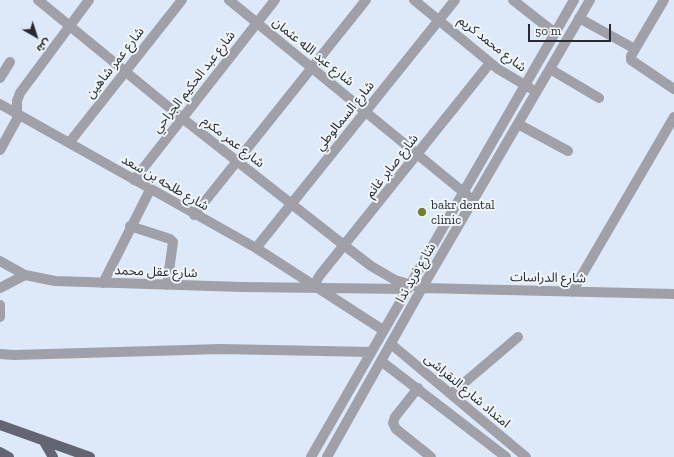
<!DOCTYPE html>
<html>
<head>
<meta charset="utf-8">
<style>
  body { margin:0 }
  #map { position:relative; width:674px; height:457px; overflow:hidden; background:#dde9f9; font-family:"Zilla Slab","Noto Sans Arabic",serif }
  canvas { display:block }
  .north { position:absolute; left:16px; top:16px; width:40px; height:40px; -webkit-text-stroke:3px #f1f6fc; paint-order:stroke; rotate:141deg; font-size:11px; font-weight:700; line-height:16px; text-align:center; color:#272b31 }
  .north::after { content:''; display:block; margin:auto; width:14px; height:18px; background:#272b31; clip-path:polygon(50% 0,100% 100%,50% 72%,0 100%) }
  .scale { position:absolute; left:528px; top:24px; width:83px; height:18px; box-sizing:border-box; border:2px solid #272b31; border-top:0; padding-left:5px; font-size:12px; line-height:14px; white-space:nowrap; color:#272b31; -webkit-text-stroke:3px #f1f6fc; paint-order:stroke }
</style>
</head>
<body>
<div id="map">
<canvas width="674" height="457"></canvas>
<div class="north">ش</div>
<div class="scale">50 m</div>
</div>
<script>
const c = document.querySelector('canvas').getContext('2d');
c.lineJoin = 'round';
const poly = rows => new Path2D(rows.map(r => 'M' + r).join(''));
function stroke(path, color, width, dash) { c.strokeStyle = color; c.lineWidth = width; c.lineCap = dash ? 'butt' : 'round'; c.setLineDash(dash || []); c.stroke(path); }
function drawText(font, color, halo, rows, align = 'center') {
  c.font = font + ' "Zilla Slab","Noto Sans Arabic",serif'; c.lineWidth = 4; c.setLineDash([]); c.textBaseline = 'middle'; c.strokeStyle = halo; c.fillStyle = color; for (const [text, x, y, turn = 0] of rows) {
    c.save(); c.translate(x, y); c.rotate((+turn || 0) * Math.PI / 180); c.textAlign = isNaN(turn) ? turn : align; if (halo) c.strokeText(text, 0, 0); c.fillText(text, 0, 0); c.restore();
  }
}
const minor = poly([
  [38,0,182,118,345,246,371,266,395,280,422,288,674,294],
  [229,0,467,195],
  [414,0,498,69,530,88],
  [513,0,555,33],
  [664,0,631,56,631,60,674,89],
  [579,18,635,49],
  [550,69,599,98],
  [0,78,10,62],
  [0,104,256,248,383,330],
  [518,124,568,151],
  [69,143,182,0],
  [0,150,17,119,17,101,20,93,89,0],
  [134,180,275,0],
  [194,215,366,0],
  [130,226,170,239,173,242,167,285],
  [256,248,455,0],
  [0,261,25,275,55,281,242,287,407,289],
  [103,283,150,190],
  [316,287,317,280,320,275,490,63],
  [0,288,25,275],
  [572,292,674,117],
  [0,305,0,317],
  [391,344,526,457],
  [0,354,14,355,221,349,371,352],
  [381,361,506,457],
  [418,388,395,417,393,423,396,429,431,457],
  [451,394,518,337],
  [311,457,574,0],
  [327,457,422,288,590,0]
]);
const major = poly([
  [0,425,90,457],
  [43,440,53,457],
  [0,452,9,457]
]);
const markers = [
  [422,212,5,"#747f2c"]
];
const streetNames = [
  ["شارع محمد كريم",492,44,38],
  ["شارع عبد الله عثمان",313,52,39],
  ["شارع عمر شاهين",115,63,-52],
  ["شارع عبد الحكيم الجراحي",194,82,-52],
  ["شارع السمالوطي",345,116,-51],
  ["شارع عمر مكرم",233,142,38],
  ["شارع صابر غانم",392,166,-52],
  ["شارع طلحه بن سعد",165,183,30],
  ["شارع عقل محمد",156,272,2],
  ["شارع فريد ندا",416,273,-60],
  ["شارع الدراسات",548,278,1],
  ["امتداد شارع النقراشى",467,391,40]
];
const poiNames = [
  ["bakr dental",431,205],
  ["clinic",431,220]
];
stroke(minor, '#9fa0a8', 10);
stroke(major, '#646572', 10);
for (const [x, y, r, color] of markers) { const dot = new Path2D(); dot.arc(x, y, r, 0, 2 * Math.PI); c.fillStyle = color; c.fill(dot); stroke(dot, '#f1f6fc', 1.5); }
drawText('13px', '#272b31', '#f1f6fc', streetNames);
drawText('13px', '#272b31', '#f1f6fc', poiNames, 'left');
</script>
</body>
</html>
